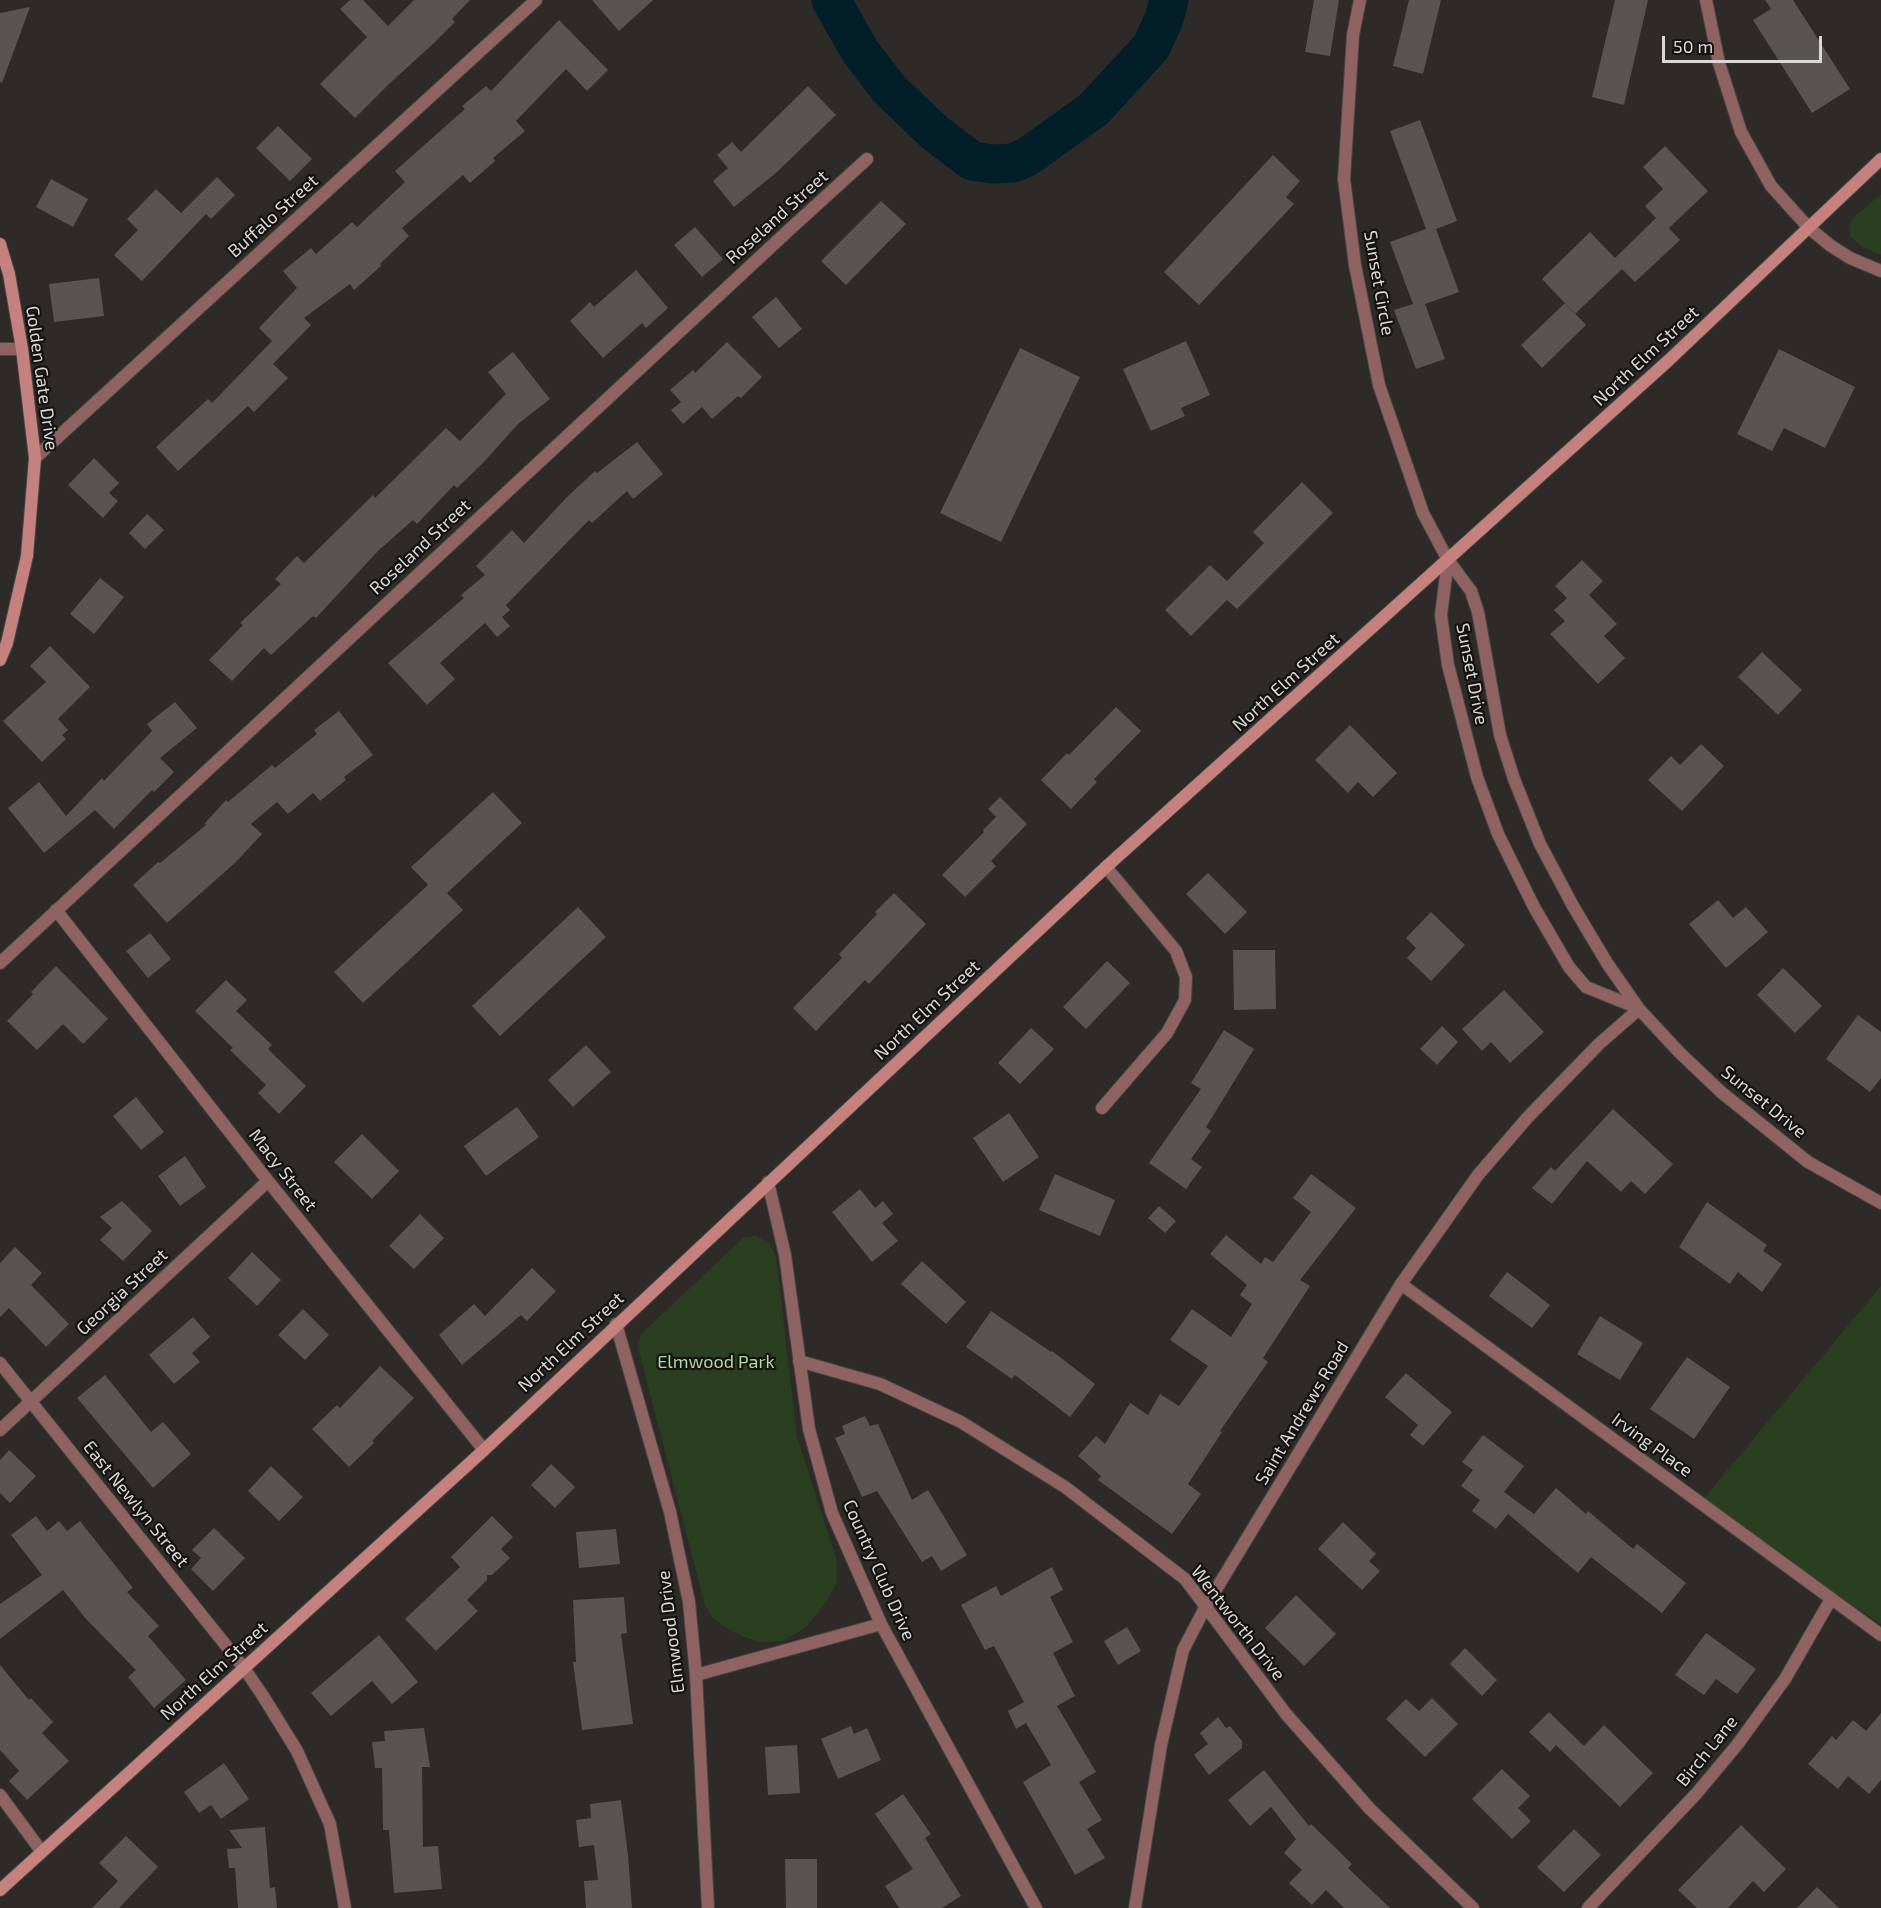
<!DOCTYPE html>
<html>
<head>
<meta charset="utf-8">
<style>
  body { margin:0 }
  #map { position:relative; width:1881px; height:1908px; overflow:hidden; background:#2d2a27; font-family:"Exo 2",sans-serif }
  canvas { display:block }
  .scale { position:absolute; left:1662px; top:36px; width:160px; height:27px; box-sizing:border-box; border:3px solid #dad9d6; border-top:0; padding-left:8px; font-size:18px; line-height:21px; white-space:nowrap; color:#dad9d6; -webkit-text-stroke:4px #141311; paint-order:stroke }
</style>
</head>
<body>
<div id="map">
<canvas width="1881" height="1908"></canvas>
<div class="scale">50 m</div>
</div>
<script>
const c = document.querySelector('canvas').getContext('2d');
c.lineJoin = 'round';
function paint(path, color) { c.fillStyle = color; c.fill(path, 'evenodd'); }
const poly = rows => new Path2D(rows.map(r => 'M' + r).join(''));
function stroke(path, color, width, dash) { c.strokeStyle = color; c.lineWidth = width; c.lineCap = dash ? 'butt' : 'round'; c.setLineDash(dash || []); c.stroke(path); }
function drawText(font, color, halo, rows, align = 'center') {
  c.font = font + ' "Exo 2",sans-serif'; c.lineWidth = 4.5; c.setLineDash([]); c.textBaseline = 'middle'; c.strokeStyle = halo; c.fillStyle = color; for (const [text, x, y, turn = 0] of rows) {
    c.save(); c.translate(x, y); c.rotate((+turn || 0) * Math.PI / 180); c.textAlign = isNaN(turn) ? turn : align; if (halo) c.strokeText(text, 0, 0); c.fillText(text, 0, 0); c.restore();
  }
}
const green = poly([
  [1881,194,1881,255,1861,246,1850,236,1849,226,1853,218],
  [756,1236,769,1243,776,1256,797,1437,837,1561,837,1583,821,1609,805,1628,783,1641,760,1642,744,1637,723,1626,713,1618,705,1606,638,1347,641,1334,743,1238],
  [1881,1286,1881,1624,1700,1503]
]);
const river = poly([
  [831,0,860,51,889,89,934,132,972,161,993,164,1013,163,1027,157,1094,109,1151,47,1164,19,1169,0]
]);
const building = poly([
  [350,0,363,0,388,26,414,0,470,0,452,19,455,22,433,44,390,83,355,118,320,84,367,37,340,9],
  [592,0,653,0,619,31],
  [1314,0,1339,0,1330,56,1305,52],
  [1409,0,1441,0,1423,74,1393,66],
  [1615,0,1648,0,1624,105,1592,97],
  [1765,0,1793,0,1850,89,1812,113,1753,20,1771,9],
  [30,7,2,83,0,82,0,13],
  [559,20,608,70,587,91,566,69,516,121,525,131,493,158,495,161,470,183,463,175,402,228,409,236,380,264,381,266,354,290,350,284,304,318,311,325,273,364,288,378,254,412,248,406,178,471,156,447,208,399,212,403,272,341,259,328,297,288,283,271,311,248,316,254,352,222,357,227,405,182,395,171,465,109,462,106,486,86,491,91],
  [808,86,836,115,777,172,734,207,713,181,728,168,717,155,732,142,741,152],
  [1420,120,1457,221,1436,229,1459,292,1425,304,1445,359,1416,369,1394,310,1413,304,1390,242,1426,229,1390,131],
  [278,126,312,159,290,181,256,148],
  [1665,146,1708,191,1669,228,1680,240,1635,282,1622,269,1575,314,1542,279,1590,232,1615,258,1656,218,1645,206,1663,189,1643,167],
  [1273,155,1300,181,1286,197,1294,204,1199,305,1164,272],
  [217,177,235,195,211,219,206,214,142,281,114,255,138,230,127,219,156,189,181,213],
  [51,179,88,199,73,227,36,207],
  [881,201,906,224,846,285,821,261],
  [695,227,723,259,702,277,674,245],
  [636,270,668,308,646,328,642,323,603,358,570,321,590,302,594,307],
  [99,278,104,316,54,322,49,284],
  [776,297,802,329,779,348,752,317],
  [1565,303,1586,325,1542,368,1521,345],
  [1186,341,1210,395,1181,408,1185,416,1151,431,1123,369],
  [727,342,762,377,741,398,738,396,712,419,702,407,683,424,671,410,681,402,670,390,693,370,695,373],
  [1020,348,1080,377,1001,542,940,513],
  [1779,349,1855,387,1825,448,1784,428,1772,451,1737,434],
  [513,352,550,399,518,424,482,464,457,488,454,485,417,524,413,520,378,551,316,618,313,616,271,655,264,648,232,681,209,660,243,625,240,623,281,584,275,579,297,556,304,563,373,495,375,498,446,428,460,441,506,394,488,372],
  [637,442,663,474,633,499,627,491,592,523,589,520,506,605,510,610,502,617,510,626,497,637,485,623,440,663,455,679,427,705,388,663,464,598,461,595,485,575,476,566,512,530,524,543,567,497,595,471,597,473],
  [94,458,119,483,109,493,118,501,103,518,68,485],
  [1302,482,1333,513,1237,609,1227,600,1191,636,1165,610,1210,565,1227,581,1264,543,1253,532],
  [147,514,164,530,145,549,129,533],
  [1582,560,1603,581,1589,595,1617,624,1604,636,1625,658,1598,684,1550,634,1565,621,1554,610,1567,598,1555,586],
  [100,578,124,597,94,634,70,614],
  [50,646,90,687,58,719,68,730,62,735,66,739,42,762,3,721,46,682,30,666],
  [1762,652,1802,690,1778,715,1738,677],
  [175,702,197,728,160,758,174,772,154,792,152,790,114,829,95,810,44,853,8,808,39,782,66,816,102,778,104,781,152,731,147,724],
  [1116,707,1141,731,1094,779,1097,782,1071,809,1041,780,1067,753,1069,755],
  [339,711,373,755,344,777,346,780,320,801,313,793,288,814,277,802,251,824,262,834,236,862,167,923,133,885,158,862,160,863,206,825,205,823,226,800,228,802,272,765,275,768,317,734,314,730],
  [1350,725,1397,773,1373,797,1358,782,1348,793,1315,760],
  [1701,744,1724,766,1682,811,1648,780,1671,756,1680,765],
  [493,792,522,823,447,893,463,910,363,1003,334,972,428,885,411,867],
  [1000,797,1027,824,991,861,996,866,965,897,942,875,984,832,983,830,996,817,988,809],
  [1208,873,1247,912,1225,934,1186,894],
  [894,893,926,924,869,984,865,980,816,1031,793,1008,842,958,839,954,877,914,875,912],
  [1718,900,1733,918,1746,907,1768,932,1726,968,1689,924],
  [578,907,606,937,500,1036,472,1006],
  [1431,912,1465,945,1431,981,1407,958,1416,948,1406,938],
  [150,933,171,959,148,978,126,951],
  [1233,950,1275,950,1276,1009,1234,1010],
  [1107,961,1130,983,1086,1029,1063,1007],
  [56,966,108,1019,83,1044,63,1024,37,1050,7,1021,33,994,31,992],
  [1783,968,1822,1006,1795,1033,1757,995],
  [226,980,247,1000,236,1011,272,1045,268,1049,306,1086,279,1114,258,1093,266,1085,230,1050,233,1048,195,1011],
  [1504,990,1544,1032,1510,1063,1491,1042,1482,1051,1462,1029],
  [1858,1015,1881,1032,1881,1078,1870,1092,1826,1059],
  [1442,1026,1458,1042,1437,1065,1420,1049],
  [1031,1028,1054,1049,1020,1084,998,1063],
  [1224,1030,1254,1049,1206,1127,1211,1131,1191,1159,1202,1167,1186,1189,1149,1163,1201,1089,1191,1083],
  [586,1045,611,1072,573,1107,548,1080],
  [136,1097,164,1132,141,1150,113,1116],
  [517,1107,539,1137,486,1176,464,1146],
  [1613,1109,1673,1164,1645,1194,1631,1181,1621,1192,1587,1161,1552,1204,1532,1188,1551,1167,1555,1171],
  [1009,1113,1039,1157,1003,1182,973,1138],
  [362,1134,399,1171,372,1199,334,1162],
  [185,1156,206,1187,180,1206,158,1176],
  [1055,1174,1115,1200,1100,1236,1039,1210],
  [1311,1174,1356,1208,1300,1280,1310,1286,1263,1358,1268,1362,1220,1431,1222,1432,1188,1484,1201,1494,1172,1534,1098,1480,1101,1476,1078,1456,1096,1436,1105,1444,1130,1403,1148,1415,1160,1394,1179,1406,1208,1366,1170,1340,1192,1309,1231,1337,1252,1304,1240,1295,1247,1285,1210,1254,1226,1235,1261,1264,1265,1257,1273,1262,1311,1212,1293,1198],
  [860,1189,875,1208,883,1201,893,1214,882,1223,898,1241,872,1262,832,1212],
  [122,1201,152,1231,123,1261,100,1240,112,1228,100,1217],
  [1707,1202,1767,1245,1763,1251,1782,1264,1762,1292,1738,1272,1730,1284,1679,1247],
  [1159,1206,1176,1221,1165,1233,1148,1218],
  [420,1214,444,1238,414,1269,389,1246],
  [15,1247,42,1273,31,1285,69,1324,46,1347,9,1308,0,1317,0,1263],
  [252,1252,281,1280,257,1306,228,1278],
  [922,1261,966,1302,946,1324,901,1284],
  [532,1268,556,1291,527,1321,521,1315,462,1365,439,1335,474,1304,485,1316],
  [1507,1272,1550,1305,1532,1328,1489,1296],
  [303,1309,329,1335,305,1360,278,1335],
  [991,1311,1051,1352,1052,1351,1095,1384,1070,1417,1015,1375,1012,1379,966,1347],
  [1600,1316,1643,1343,1620,1380,1577,1354],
  [193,1317,210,1337,192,1353,200,1362,174,1384,149,1355],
  [1687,1357,1730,1387,1694,1439,1650,1409],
  [380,1366,414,1398,372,1441,374,1443,349,1467,312,1429,337,1405,340,1408],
  [1406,1373,1452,1412,1423,1446,1410,1435,1418,1425,1385,1397],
  [105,1375,151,1432,163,1422,191,1454,153,1488,77,1398],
  [865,1416,870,1426,878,1424,912,1500,928,1490,967,1555,941,1571,932,1556,922,1562,877,1491,862,1497,835,1438,845,1434,842,1426],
  [1483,1435,1524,1466,1504,1492,1534,1514,1556,1488,1586,1514,1588,1511,1633,1549,1637,1544,1686,1583,1662,1613,1591,1557,1578,1573,1508,1514,1496,1529,1472,1511,1480,1500,1461,1486,1473,1470,1462,1462],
  [9,1450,36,1476,10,1503,0,1493,0,1460],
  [551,1464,575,1487,555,1508,531,1485],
  [271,1466,303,1497,279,1521,248,1491],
  [36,1516,47,1531,59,1521,67,1531,80,1521,133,1588,127,1592,159,1626,148,1636,186,1680,154,1708,128,1677,136,1670,86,1619,63,1590,0,1639,0,1604,42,1575,11,1535],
  [492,1516,513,1537,501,1549,510,1558,492,1575,487,1575,487,1580,467,1600,478,1611,436,1651,405,1619,460,1567,451,1557],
  [1343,1522,1376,1554,1369,1561,1380,1571,1362,1590,1318,1549],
  [214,1528,245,1558,213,1591,191,1569,201,1558,192,1550],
  [616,1529,620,1564,579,1568,576,1532],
  [1052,1567,1063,1590,1050,1597,1073,1642,1053,1653,1075,1696,1057,1706,1096,1772,1079,1782,1102,1820,1087,1829,1105,1858,1075,1875,1023,1782,1051,1765,1026,1723,1016,1729,1008,1711,1024,1702,994,1646,985,1650,961,1605,996,1586,1001,1596],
  [1296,1595,1336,1634,1304,1666,1265,1628],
  [624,1597,627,1633,621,1634,633,1724,582,1730,573,1662,576,1662,573,1600],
  [1127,1627,1141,1651,1118,1665,1104,1641],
  [1706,1633,1756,1669,1737,1694,1716,1679,1704,1695,1675,1675],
  [379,1635,418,1682,392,1704,372,1681,331,1716,311,1693],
  [1465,1648,1497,1680,1482,1696,1450,1664],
  [0,1665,29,1700,31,1698,53,1722,42,1733,69,1761,27,1800,9,1781,19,1771,0,1750],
  [1432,1698,1458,1724,1425,1757,1386,1719,1406,1699,1419,1711],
  [1549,1712,1584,1746,1604,1725,1653,1773,1620,1807,1556,1745,1550,1752,1529,1732],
  [1881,1713,1881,1780,1869,1794,1848,1776,1838,1789,1808,1764,1832,1736,1836,1740,1853,1720,1866,1731],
  [1218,1717,1226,1728,1230,1726,1242,1741,1242,1748,1209,1775,1194,1755,1208,1744,1200,1733],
  [851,1726,854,1734,867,1728,881,1760,838,1779,821,1739],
  [424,1728,430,1767,422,1767,423,1847,438,1846,442,1889,394,1893,389,1830,383,1830,382,1768,375,1768,372,1742,385,1741,384,1731],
  [797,1745,800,1793,768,1795,765,1747],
  [224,1763,249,1799,221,1819,211,1805,199,1813,184,1792],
  [1502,1769,1530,1796,1518,1808,1531,1821,1512,1839,1472,1799],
  [1264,1770,1309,1826,1311,1824,1352,1864,1348,1868,1390,1908,1344,1908,1326,1890,1312,1905,1289,1883,1302,1870,1284,1853,1296,1839,1271,1807,1250,1826,1228,1800],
  [903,1794,931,1834,925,1838,961,1896,942,1908,899,1908,885,1886,913,1869,875,1814],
  [621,1800,628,1855,632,1908,586,1908,584,1881,598,1880,594,1845,579,1847,576,1820,591,1818,590,1804],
  [1741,1825,1786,1869,1764,1892,1753,1881,1728,1908,1697,1908,1678,1890],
  [265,1827,270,1888,275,1887,277,1908,238,1908,235,1868,229,1868,227,1849,242,1848,229,1830],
  [1574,1829,1601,1855,1564,1892,1537,1867],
  [126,1836,158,1867,119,1908,92,1908,118,1881,99,1863],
  [785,1859,817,1859,817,1908,786,1908],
  [1817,1887,1839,1908,1797,1908]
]);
const street = poly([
  [1360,0,1353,35,1344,179,1355,265,1379,385,1423,513,1448,560,1471,591,1478,612,1500,735,1514,779,1540,844,1573,906,1607,963,1639,1009,1679,1052,1721,1092,1808,1162,1881,1203],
  [1706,0,1719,63,1741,132,1771,186,1809,228,1831,246,1850,258,1881,271],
  [0,349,22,349],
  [35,458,536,0],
  [1448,560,1441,615,1448,665,1477,777,1498,834,1534,907,1569,967,1586,987,1638,1008],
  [56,910,268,1181,484,1450],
  [0,963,789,230,867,159],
  [1102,1108,1167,1033,1185,1000,1186,977,1176,951,1106,867],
  [768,1182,785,1255,809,1429,832,1513,881,1624,1036,1908],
  [1401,1284,1881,1635],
  [616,1324,670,1512,689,1602,696,1675,708,1908],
  [799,1361,880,1384,961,1422,1065,1487,1185,1579,1286,1714,1370,1809,1473,1908],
  [0,1363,244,1668,263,1696,297,1751,330,1824,345,1908],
  [0,1430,268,1181],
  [696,1675,881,1624],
  [0,1795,42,1852],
  [1135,1908,1161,1745,1183,1650,1206,1606,1401,1284,1478,1175,1528,1117,1599,1044,1639,1009],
  [1588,1908,1696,1794,1737,1745,1785,1679,1831,1599]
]);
const secondary = poly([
  [0,244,9,274,22,349,35,458,27,556,7,643,0,660],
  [0,1890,484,1450,1106,867,1669,360,1881,159]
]);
const streetNames = [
  ["Buffalo Street",273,216,-42],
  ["Roseland Street",777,217,-42],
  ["Sunset Circle",1379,283,80],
  ["North Elm Street",1646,356,-43],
  ["Golden Gate Drive",42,378,82],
  ["Roseland Street",420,547,-43],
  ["Sunset Drive",1472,674,79],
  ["North Elm Street",1286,682,-42],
  ["North Elm Street",927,1010,-43],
  ["Sunset Drive",1764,1102,39],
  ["Macy Street",283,1170,52],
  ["Georgia Street",122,1292,-43],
  ["North Elm Street",571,1342,-43],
  ["Saint Andrews Road",1302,1413,-59],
  ["Irving Place",1652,1445,36],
  ["East Newlyn Street",136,1504,51],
  ["Country Club Drive",879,1570,66],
  ["Wentworth Drive",1238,1623,52],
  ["Elmwood Drive",671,1632,-97],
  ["North Elm Street",214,1671,-42],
  ["Birch Lane",1707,1751,-51]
];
const parkNames = [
  ["Elmwood Park",716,1362]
];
paint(green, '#2a3f1f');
stroke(river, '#021e28', 39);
paint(building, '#585551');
stroke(street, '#494643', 14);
stroke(secondary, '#494643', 14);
stroke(street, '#8e6361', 12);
stroke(secondary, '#c5817e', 12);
drawText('18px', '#dad9d6', '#141311', streetNames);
drawText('18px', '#b1da9c', '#141311', parkNames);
</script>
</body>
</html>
